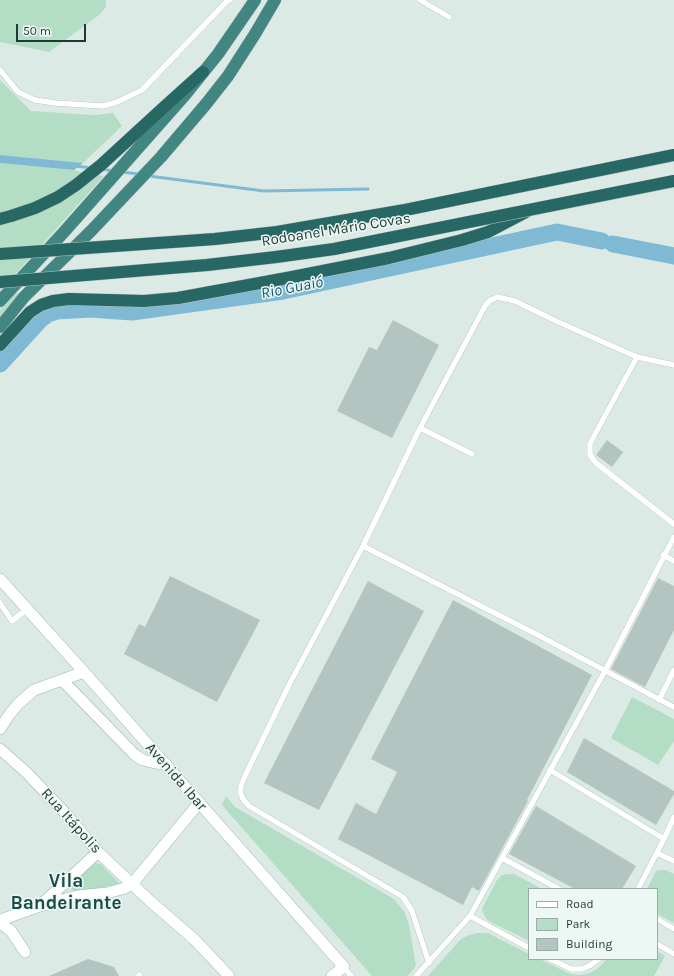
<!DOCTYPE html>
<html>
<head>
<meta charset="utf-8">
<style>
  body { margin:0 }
  #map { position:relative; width:674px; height:976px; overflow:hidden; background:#dceae6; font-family:Karla,sans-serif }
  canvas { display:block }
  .legend { position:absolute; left:528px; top:888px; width:130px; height:72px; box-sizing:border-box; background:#edf7f3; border:1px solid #9aaba8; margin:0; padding:5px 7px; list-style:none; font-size:12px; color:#1d3a37 }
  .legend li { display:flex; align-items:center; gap:8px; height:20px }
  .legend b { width:20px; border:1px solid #9aaba8 }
  .scale { position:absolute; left:16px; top:24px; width:70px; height:18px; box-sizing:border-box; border:2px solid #1d3a37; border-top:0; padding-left:5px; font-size:12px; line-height:14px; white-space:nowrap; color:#1d3a37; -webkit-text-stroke:3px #edf7f3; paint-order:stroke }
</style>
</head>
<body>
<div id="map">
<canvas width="674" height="976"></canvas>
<ul class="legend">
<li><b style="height:5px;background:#fff"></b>Road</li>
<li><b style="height:11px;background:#b3ddc5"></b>Park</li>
<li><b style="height:11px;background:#b2c5c0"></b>Building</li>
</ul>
<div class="scale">50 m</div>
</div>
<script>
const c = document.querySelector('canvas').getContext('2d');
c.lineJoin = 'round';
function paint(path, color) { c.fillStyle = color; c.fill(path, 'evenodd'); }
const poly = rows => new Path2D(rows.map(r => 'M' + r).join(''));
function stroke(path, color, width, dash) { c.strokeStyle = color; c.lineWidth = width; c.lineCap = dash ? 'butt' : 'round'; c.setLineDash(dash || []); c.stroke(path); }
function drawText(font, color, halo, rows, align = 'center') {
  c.font = font + ' Karla,sans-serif'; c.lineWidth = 3; c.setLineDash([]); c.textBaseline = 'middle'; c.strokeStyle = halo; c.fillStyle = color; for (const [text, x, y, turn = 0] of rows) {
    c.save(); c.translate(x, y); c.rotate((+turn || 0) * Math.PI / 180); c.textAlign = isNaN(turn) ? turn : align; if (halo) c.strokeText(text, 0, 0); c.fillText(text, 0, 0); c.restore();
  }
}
const green = poly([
  [0,0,106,0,106,7,99,15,49,52,0,42],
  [0,80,31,111,94,115,113,113,122,126,83,163,0,155],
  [0,163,74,170,80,172,104,176,0,291],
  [24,292,0,318,0,310,14,294],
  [632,697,674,719,674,741,658,765,611,738],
  [226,796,235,807,394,899,404,911,409,925,416,966,408,976,372,976,222,805],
  [95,863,101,864,120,884,75,892,71,889,72,884],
  [661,870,666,870,674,874,674,923,657,914,657,889,647,889,656,871],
  [508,874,514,874,542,889,529,889,529,941,487,920,482,910,484,905,497,880,502,875],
  [478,933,488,933,529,954,529,959,540,959,568,973,579,975,590,973,598,968,607,959,657,959,657,951,665,956,654,976,428,976,461,939,469,935]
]);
const water = poly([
  [0,155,83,163,74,170,0,163]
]);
const stream = poly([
  [75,166,92,168],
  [101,169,113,171],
  [121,172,139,174],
  [149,176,264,191,368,189]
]);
const river = poly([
  [613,244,674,256],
  [0,364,40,320,48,314,57,311,90,309,132,312,283,291,557,232,602,241]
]);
const building = poly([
  [393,320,439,345,392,438,337,411,369,347,377,350],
  [607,440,623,452,612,467,596,455],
  [170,576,260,620,217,702,124,654,139,624,145,627],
  [658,578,674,586,674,630,645,687,611,669],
  [368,581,424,611,319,810,264,783],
  [453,600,592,675,527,800,528,801,479,891,472,887,463,905,338,839,356,803,376,814,397,772,371,759],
  [584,738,674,791,674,794,656,825,567,772],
  [536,806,636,866,622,889,575,889,509,854],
  [88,959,114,967,119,976,49,976]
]);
const service = poly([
  [420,0,449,17],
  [0,70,18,92,35,100,55,103,103,106,117,102,142,90,227,1,230,0],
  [637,357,594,436,590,444,590,455,596,463,674,524],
  [420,428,472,454],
  [363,546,534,633,674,707],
  [663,555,674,561],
  [0,603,12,621,27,609],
  [659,700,674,670],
  [550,770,664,839],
  [657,853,674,861],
  [502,858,559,889],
  [638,889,664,839,674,817],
  [470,916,605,671,674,537],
  [657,919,674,929],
  [657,944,674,954],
  [550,959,571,969,582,969,591,965,599,959],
  [429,963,412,911,403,897,249,806,243,799,240,792,241,786,245,776,289,685,363,546,420,428,485,306,489,301,497,297,515,301,556,321,637,357,674,365],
  [344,967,351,976],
  [139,975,140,976],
  [416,976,470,916,529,948]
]);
const minor = poly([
  [0,579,84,672,344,967,332,976],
  [62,680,135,755,143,760,155,763,166,764],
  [0,729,9,715,18,704,34,690,84,672],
  [0,749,26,772,66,814,98,852,150,901,195,940,229,976],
  [42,904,98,852],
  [0,920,40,906,61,900,77,896,107,893,125,888,132,884,199,803],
  [0,923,11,931,25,952]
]);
const trunk = poly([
  [0,301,64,232,185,95,218,54,255,0],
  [0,327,24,297,91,231,161,157,206,104,228,76,255,34,275,0]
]);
const motorway = poly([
  [0,219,11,216,35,208,58,197,76,185,101,165,162,109,203,72],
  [0,345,30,312,41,305,53,301,69,299,144,301,178,298,287,278,389,258,462,240,488,232,526,212]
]);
const motorwayBridge = poly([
  [0,254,215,239,277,232,405,210,674,155],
  [0,282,207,265,276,257,334,249,674,181]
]);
const streetNames = [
  ["Rodoanel Mário Covas",336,230,-9],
  ["Avenida Ibar",176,777,49],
  ["Rua Itápolis",71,821,48]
];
const waterNames = [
  ["Rio Guaió",292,288,-11]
];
const districtNames = [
  ["Vila",66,882],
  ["Bandeirante",66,904]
];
paint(green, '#b3ddc5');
paint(water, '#7fb9d4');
stroke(stream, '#7fb9d4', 3);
stroke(river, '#7fb9d4', 17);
paint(building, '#b2c5c0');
stroke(service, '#9fb2ae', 6);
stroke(minor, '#9fb2ae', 12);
stroke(trunk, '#bbc4c3', 13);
stroke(motorway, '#bbc4c3', 13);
stroke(service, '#fff', 5.5);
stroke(minor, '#fff', 11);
stroke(trunk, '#428681', 12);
stroke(motorway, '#276865', 12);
stroke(motorwayBridge, '#bbc4c3', 13, []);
stroke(motorwayBridge, '#276865', 12);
drawText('15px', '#1d3a37', '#edf7f3', streetNames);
drawText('italic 16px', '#145879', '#edf7f3', waterNames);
drawText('bold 19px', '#184d49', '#edf7f3', districtNames);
</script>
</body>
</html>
